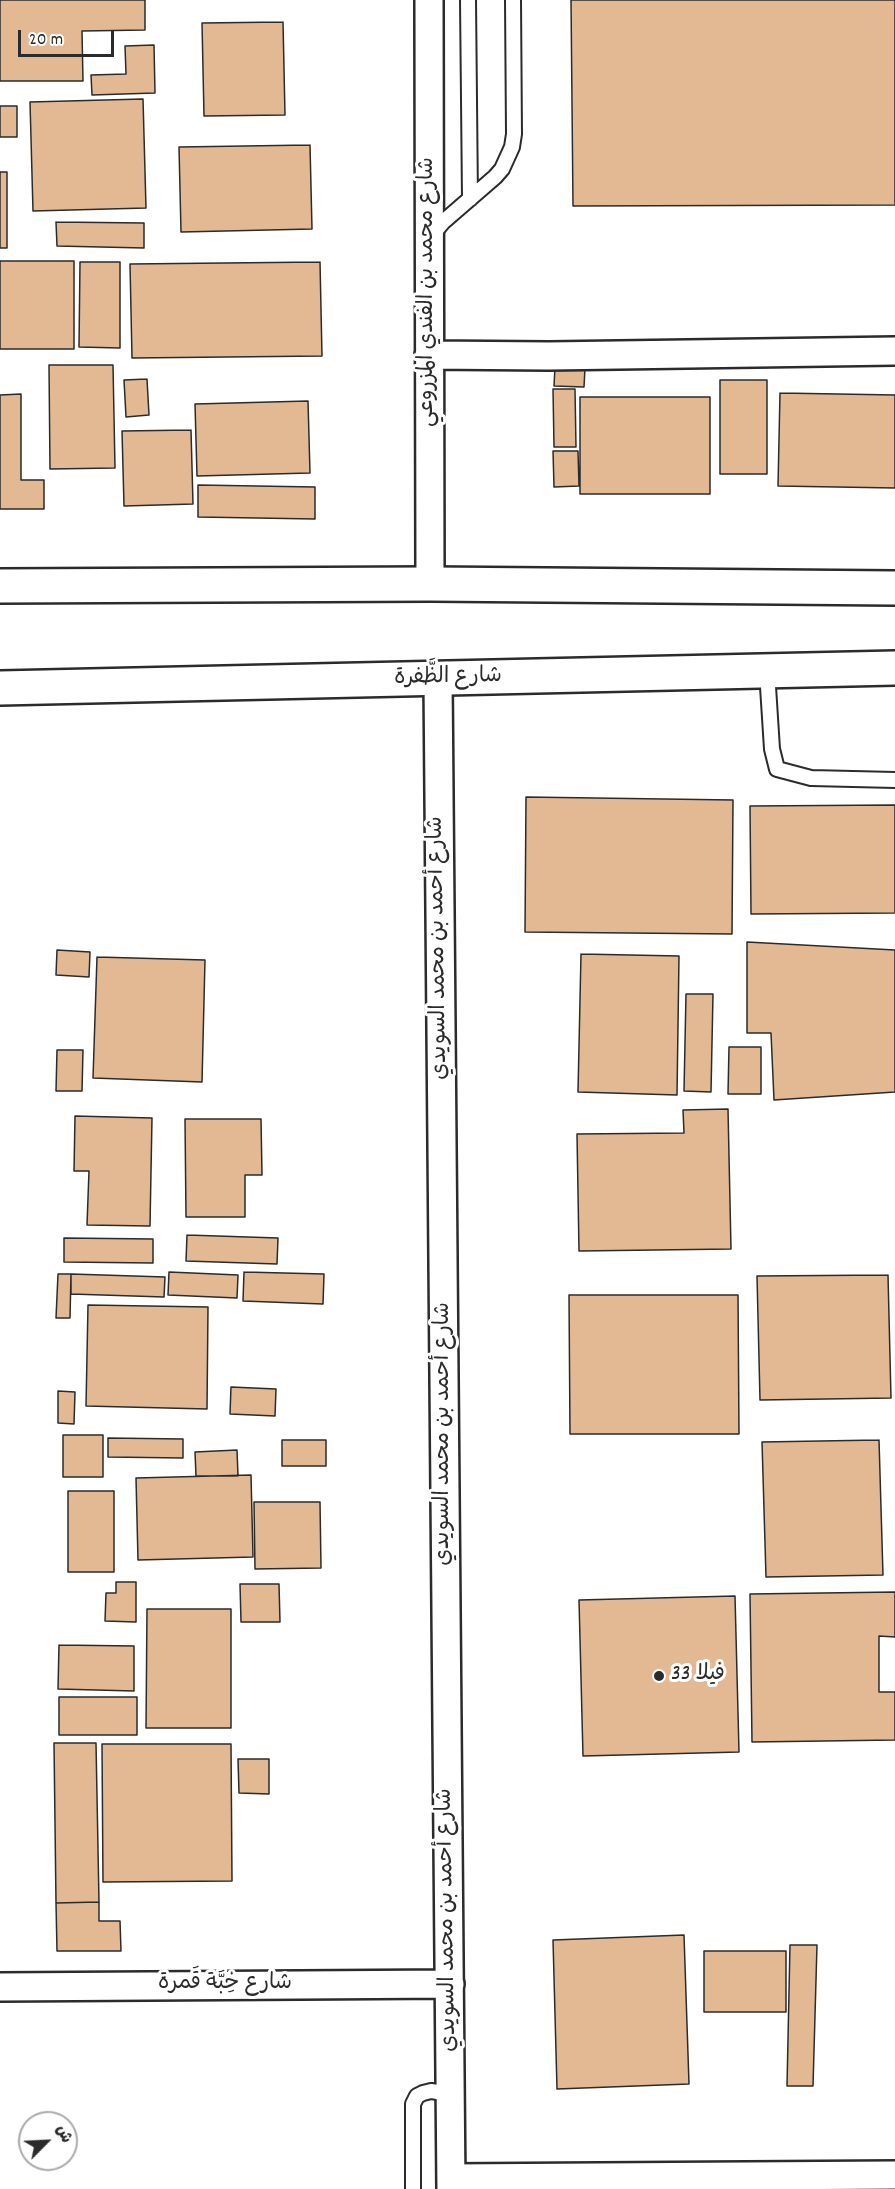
<!DOCTYPE html>
<html>
<head>
<meta charset="utf-8">
<style>
  body { margin:0 }
  #map { position:relative; width:895px; height:2189px; overflow:hidden; background:#fff; font-family:Dekko,"Playpen Sans Arabic",sans-serif }
  canvas { display:block }
  .north { position:absolute; left:18px; top:2111px; width:60px; height:60px; box-sizing:border-box; background:#fff; border:2px solid #aaa; border-radius:50%; rotate:66deg; font-size:16px; font-weight:700; line-height:24px; text-align:center; color:#2b2b2b }
  .north::after { content:''; display:block; margin:auto; width:21px; height:27px; background:#2b2b2b; clip-path:polygon(50% 0,100% 100%,50% 72%,0 100%) }
  .scale { position:absolute; left:18px; top:30px; width:96px; height:27px; box-sizing:border-box; border:3px solid #2b2b2b; border-top:0; padding-left:8px; font-size:18px; line-height:21px; white-space:nowrap; color:#2b2b2b; -webkit-text-stroke:4px #fff; paint-order:stroke }
</style>
</head>
<body>
<div id="map">
<canvas width="895" height="2189"></canvas>
<div class="north">ش</div>
<div class="scale">20 m</div>
</div>
<script>
const c = document.querySelector('canvas').getContext('2d');
c.lineJoin = 'round';
function paint(path, color) { c.fillStyle = color; c.fill(path, 'evenodd'); }
const poly = rows => new Path2D(rows.map(r => 'M' + r).join(''));
function stroke(path, color, width, dash) { c.strokeStyle = color; c.lineWidth = width; c.lineCap = dash ? 'butt' : 'round'; c.setLineDash(dash || []); c.stroke(path); }
function drawText(font, color, halo, rows, align = 'center') {
  c.font = font + ' Dekko,"Playpen Sans Arabic",sans-serif'; c.lineWidth = 6; c.setLineDash([]); c.textBaseline = 'middle'; c.strokeStyle = halo; c.fillStyle = color; for (const [text, x, y, turn = 0] of rows) {
    c.save(); c.translate(x, y); c.rotate((+turn || 0) * Math.PI / 180); c.textAlign = isNaN(turn) ? turn : align; if (halo) c.strokeText(text, 0, 0); c.fillText(text, 0, 0); c.restore();
  }
}
const building = poly([
  [0,0,145,0,145,30,82,31,83,81,0,81,0,0],
  [571,0,895,0,895,205,573,206,571,0],
  [283,22,285,115,204,116,202,23,283,22],
  [154,45,155,93,92,95,91,75,126,74,125,46,154,45],
  [143,99,146,208,33,211,30,102,143,99],
  [0,106,17,106,17,137,0,137,0,106],
  [310,145,312,229,181,232,179,147,310,145],
  [0,172,7,172,7,248,0,248,0,172],
  [56,222,144,223,144,248,57,246,56,222],
  [0,261,74,261,74,349,0,349,0,261],
  [80,262,120,262,120,348,79,347,80,262],
  [320,262,322,356,132,358,130,264,320,262],
  [49,365,113,365,115,468,50,469,49,365],
  [555,367,585,368,584,387,554,386,555,367],
  [147,379,149,415,126,417,124,380,147,379],
  [720,380,767,380,767,474,720,474,720,380],
  [553,389,575,389,576,447,554,447,553,389],
  [780,393,895,395,895,488,778,486,780,393],
  [21,394,21,480,44,480,44,509,0,509,0,395,21,394],
  [580,397,710,397,710,494,580,494,580,397],
  [308,401,310,473,197,476,195,404,308,401],
  [191,430,193,504,124,506,122,431,191,430],
  [553,451,578,451,579,486,554,487,553,451],
  [198,485,315,487,315,519,198,517,198,485],
  [526,797,733,800,732,934,525,932,526,797],
  [895,805,895,913,751,914,750,806,895,805],
  [747,942,895,950,895,1092,774,1100,771,1033,747,1033,747,942],
  [57,950,90,952,89,977,56,975,57,950],
  [581,954,679,956,677,1095,578,1092,581,954],
  [97,957,205,960,202,1082,93,1078,97,957],
  [686,994,713,994,711,1092,684,1091,686,994],
  [729,1047,761,1047,761,1094,728,1094,729,1047],
  [57,1050,83,1050,82,1091,56,1091,57,1050],
  [728,1109,731,1249,579,1251,577,1134,684,1133,683,1110,728,1109],
  [75,1116,152,1118,150,1226,87,1225,89,1171,74,1171,75,1116],
  [185,1119,261,1119,262,1175,245,1175,245,1217,186,1217,185,1119],
  [187,1235,278,1238,277,1264,186,1261,187,1235],
  [64,1238,153,1239,153,1263,64,1262,64,1238],
  [169,1272,238,1275,237,1298,168,1295,169,1272],
  [244,1272,324,1274,323,1304,243,1301,244,1272],
  [58,1274,71,1274,70,1318,56,1318,58,1274],
  [71,1274,165,1277,164,1297,71,1294,71,1274],
  [888,1275,891,1398,760,1400,757,1276,888,1275],
  [569,1295,738,1295,739,1434,570,1434,569,1295],
  [88,1305,208,1307,207,1409,86,1406,88,1305],
  [231,1387,276,1389,275,1416,230,1414,231,1387],
  [58,1391,75,1392,74,1424,58,1423,58,1391],
  [63,1435,103,1435,103,1477,63,1477,63,1435],
  [108,1438,183,1439,183,1458,108,1457,108,1438],
  [282,1440,326,1440,326,1466,282,1466,282,1440],
  [879,1440,883,1575,766,1577,762,1442,879,1440],
  [237,1450,238,1476,196,1476,195,1452,237,1450],
  [251,1475,253,1557,138,1560,136,1478,251,1475],
  [68,1491,114,1491,114,1572,68,1572,68,1491],
  [254,1502,320,1502,321,1568,255,1569,254,1502],
  [116,1582,136,1582,136,1622,105,1621,106,1593,116,1593,116,1582],
  [240,1584,279,1584,280,1622,241,1622,240,1584],
  [895,1592,895,1637,879,1636,879,1692,895,1692,895,1740,752,1742,750,1594,895,1592],
  [735,1596,739,1752,583,1756,579,1600,735,1596],
  [147,1609,231,1609,231,1728,146,1728,147,1609],
  [59,1645,134,1646,134,1691,58,1689,59,1645],
  [59,1697,137,1697,137,1735,59,1735,59,1697],
  [54,1743,96,1743,99,1902,56,1903,54,1743],
  [102,1744,231,1744,232,1881,103,1882,102,1744],
  [238,1759,269,1759,269,1794,239,1793,238,1759],
  [99,1902,99,1921,120,1921,121,1951,57,1951,56,1903,99,1902],
  [684,1935,689,2084,557,2089,553,1940,684,1935],
  [790,1945,817,1945,813,2086,787,2086,790,1945],
  [704,1951,786,1951,786,2012,704,2012,704,1951]
]);
const lane = poly([
  [468,0,470,199],
  [432,235,443,222,495,177,502,169,512,147,514,134,513,0],
  [767,671,772,749,777,769,811,778,895,780],
  [413,2189,413,2104,417,2096,423,2093,431,2091,451,2094]
]);
const street = poly([
  [429,0,430,584],
  [429,355,549,356,895,351],
  [438,679,451,2189],
  [0,1987,450,1984],
  [451,2178,895,2175]
]);
const secondary = poly([
  [0,586,430,584,895,588],
  [0,688,895,668]
]);
const markers = [
  [659,1676,6,"#2b2b2b"]
];
const streetNames = [
  ["شارع محمد بن الفندي المزروعي",429,292,-90],
  ["شارع الظَّفرة",448,679,-1],
  ["شارع أحمد بن محمد السويدي",440,948,-91],
  ["شارع أحمد بن محمد السويدي",445,1434,-90],
  ["شارع أحمد بن محمد السويدي",449,1920,-91],
  ["شارع خِبَّة قَمرة",225,1985]
];
const poiNames = [
  ["فيلا 33",671,1676]
];
paint(building, '#e3b993');
stroke(building, '#2b2b2b', 1.5);
stroke(lane, '#2b2b2b', 18);
stroke(street, '#2b2b2b', 32);
stroke(secondary, '#2b2b2b', 38);
stroke(lane, '#fff', 14);
stroke(street, '#fff', 27);
stroke(secondary, '#fff', 33);
for (const [x, y, r, color] of markers) { const dot = new Path2D(); dot.arc(x, y, r, 0, 2 * Math.PI); c.fillStyle = color; c.fill(dot); stroke(dot, '#fff', 2); }
drawText('22px', '#2b2b2b', '#fff', streetNames);
drawText('22px', '#2b2b2b', '#fff', poiNames, 'left');
</script>
</body>
</html>
